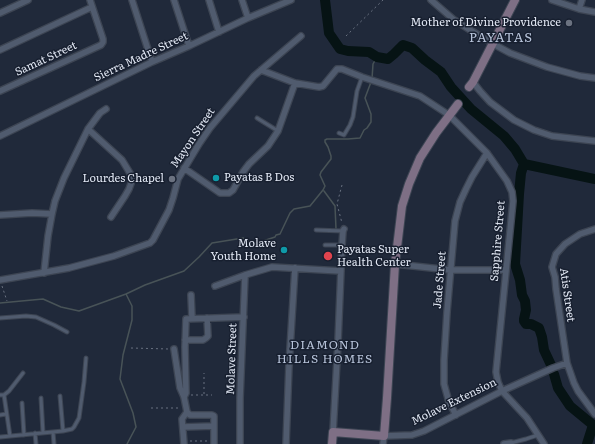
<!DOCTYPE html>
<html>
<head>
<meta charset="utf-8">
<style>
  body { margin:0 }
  canvas { display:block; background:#20293a }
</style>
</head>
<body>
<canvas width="595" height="444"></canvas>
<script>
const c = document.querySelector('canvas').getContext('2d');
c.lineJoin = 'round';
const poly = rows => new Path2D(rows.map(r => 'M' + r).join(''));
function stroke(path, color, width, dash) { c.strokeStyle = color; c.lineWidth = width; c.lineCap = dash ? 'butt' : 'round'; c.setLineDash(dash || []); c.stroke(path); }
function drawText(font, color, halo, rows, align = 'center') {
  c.font = font + ' Literata,serif'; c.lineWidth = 3; c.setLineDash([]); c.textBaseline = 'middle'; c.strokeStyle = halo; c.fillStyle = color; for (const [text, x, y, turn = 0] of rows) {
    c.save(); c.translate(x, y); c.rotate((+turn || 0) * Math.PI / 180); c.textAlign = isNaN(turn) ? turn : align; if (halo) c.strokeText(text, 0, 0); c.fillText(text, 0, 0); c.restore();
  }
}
const stream = poly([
  [372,79,373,64,377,57],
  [324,191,335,206,336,229],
  [0,303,43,299,61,307,79,311,126,294],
  [127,444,136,427,133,413,120,379,123,355,132,320,132,306,126,294,145,285,184,271,199,257,212,243,243,238,254,244,275,237,276,235,280,234,290,213,294,209,310,206,323,190,325,186,320,175,321,172,331,159,331,156,328,147,325,142,325,140,327,139,348,139,360,138,364,130,367,128,371,122,371,114,365,98,371,82]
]);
const river = poly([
  [325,0,329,33,340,49,348,51,369,52,377,57,388,59,394,54,403,45,412,48,425,60,441,72,451,87,471,109,504,136,515,149,524,164,595,179],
  [524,164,521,173,519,194,515,264,520,280,522,295,525,301,526,310,524,319,524,321,526,324,531,324,539,328,542,337,544,350,551,365],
  [554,374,558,388,570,406,593,425,595,428],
  [587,444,593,425]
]);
const path = poly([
  [346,36,383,0],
  [342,185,337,204,342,223],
  [2,286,7,301],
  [131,348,169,349],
  [204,394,204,373],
  [191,395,212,395],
  [151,408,181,408],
  [190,441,207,441]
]);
const lane = poly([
  [257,118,278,131],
  [339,133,344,135,350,125,353,117,357,91,362,77],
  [316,230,343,231],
  [325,245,342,245],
  [0,318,26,316,36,317,54,325,67,332],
  [0,395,4,395,9,391,23,373],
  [4,395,10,436],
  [60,396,63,431],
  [41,398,43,433],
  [22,403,24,435],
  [0,415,6,414],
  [53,432,54,444],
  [35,433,36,444],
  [0,437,63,431,72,429,74,427,79,418,84,382,86,358],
  [511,443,526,439,538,435]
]);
const street = poly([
  [132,0,152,62],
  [174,0,189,46],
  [209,0,219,32],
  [242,0,248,18],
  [431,0,453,19,470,30,497,46,510,53,547,67,580,76,595,78],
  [552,0,579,9,595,12],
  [579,9,582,0],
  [0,13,28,0],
  [0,50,92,7],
  [261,70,295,83,319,87,323,86,337,69,342,69,362,77,420,96,449,115,487,153,507,181,512,192,513,201,496,372,498,382,502,391,527,418,544,444],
  [473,82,480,91,490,102,514,120,534,130,552,136,595,141],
  [0,91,101,45,103,42,103,39,90,0],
  [88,129,122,160,133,178,129,189,125,196,111,217],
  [0,136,152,62,189,46,248,18,291,0],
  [184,168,220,193,229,193,233,190,243,172,249,164,268,146,278,131,295,83],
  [0,215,32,213,52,214],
  [595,229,580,234,565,244,556,254,552,267,555,277,556,289,567,363,574,383,578,391,595,414],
  [395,264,450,270,506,270],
  [44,273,48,236,52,214,55,201,64,178,88,129,100,113,106,109],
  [0,280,69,268,114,256,150,243,153,240,169,210,173,198,178,179,199,144,210,128,254,76,301,36],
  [215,286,245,275,272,267,341,271],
  [191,295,192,318],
  [185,340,203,340,206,338,208,336,207,318],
  [174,349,180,388,184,397,187,412,190,415,212,415,214,416,214,444],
  [184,397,186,393,185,347,186,319,244,317],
  [456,415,449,402,444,384,444,360,447,312,455,221,460,202,466,189,472,177,487,153],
  [183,427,214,426],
  [333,432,338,342,342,245,343,231,344,229],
  [184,444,182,419,187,412],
  [240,444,240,398,245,275],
  [286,444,289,365,295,268],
  [383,444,384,436,412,435,424,431,502,391,553,368,567,363],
  [504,444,511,443]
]);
const secondary = poly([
  [469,87,473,82,515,0],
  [332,444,333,432,384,436,387,398,395,264,402,206,409,184,420,158,436,133,458,104]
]);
const markers = [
  [569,23,4,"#6b7280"],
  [216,178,4,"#0f9aa8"],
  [172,179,4,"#6b7280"],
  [284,250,4,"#0f9aa8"],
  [328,256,5,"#e0444e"]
];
const poiNames = [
  ["Mother of Divine Providence",561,23],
  ["Payatas B Dos",224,178,"left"],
  ["Lourdes Chapel",164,179],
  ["Molave",276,244],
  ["Youth Home",276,257],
  ["Payatas Super",337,250,"left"],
  ["Health Center",337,263,"left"]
];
const streetNames = [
  ["Sierra Madre Street",141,57,-25],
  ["Samat Street",46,59,-25],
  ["Mayon Street",193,138,-56],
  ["Sapphire Street",498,241,-85],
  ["Jade Street",440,280,-85],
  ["Atis Street",567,295,82],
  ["Molave Street",232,359,-88],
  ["Molave Extension",454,402,-26]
];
const neighbourhoodNames = [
  ["DIAMOND",325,345],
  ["HILLS HOMES",325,359]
];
const quarterNames = [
  ["PAYATAS",501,38]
];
stroke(stream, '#485357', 1.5);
stroke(river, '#061314', 10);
stroke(lane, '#3d4553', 5);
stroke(street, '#3d4553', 8);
stroke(secondary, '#3d4553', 10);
stroke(path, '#697180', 1, [2, 3]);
stroke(lane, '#505b6e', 3);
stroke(street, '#505b6e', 5.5);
stroke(secondary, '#7e6f85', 8);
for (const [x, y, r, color] of markers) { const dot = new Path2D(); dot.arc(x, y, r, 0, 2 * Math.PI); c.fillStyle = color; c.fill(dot); stroke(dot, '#171f2f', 1.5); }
drawText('11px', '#e2e8f4', '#171f2f', poiNames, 'right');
drawText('11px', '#e2e8f4', '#171f2f', streetNames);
c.letterSpacing = '1px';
drawText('12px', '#b7c3d9', '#171f2f', neighbourhoodNames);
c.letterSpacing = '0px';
c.letterSpacing = '1px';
drawText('13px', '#b7c3d9', '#171f2f', quarterNames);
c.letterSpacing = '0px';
</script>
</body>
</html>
